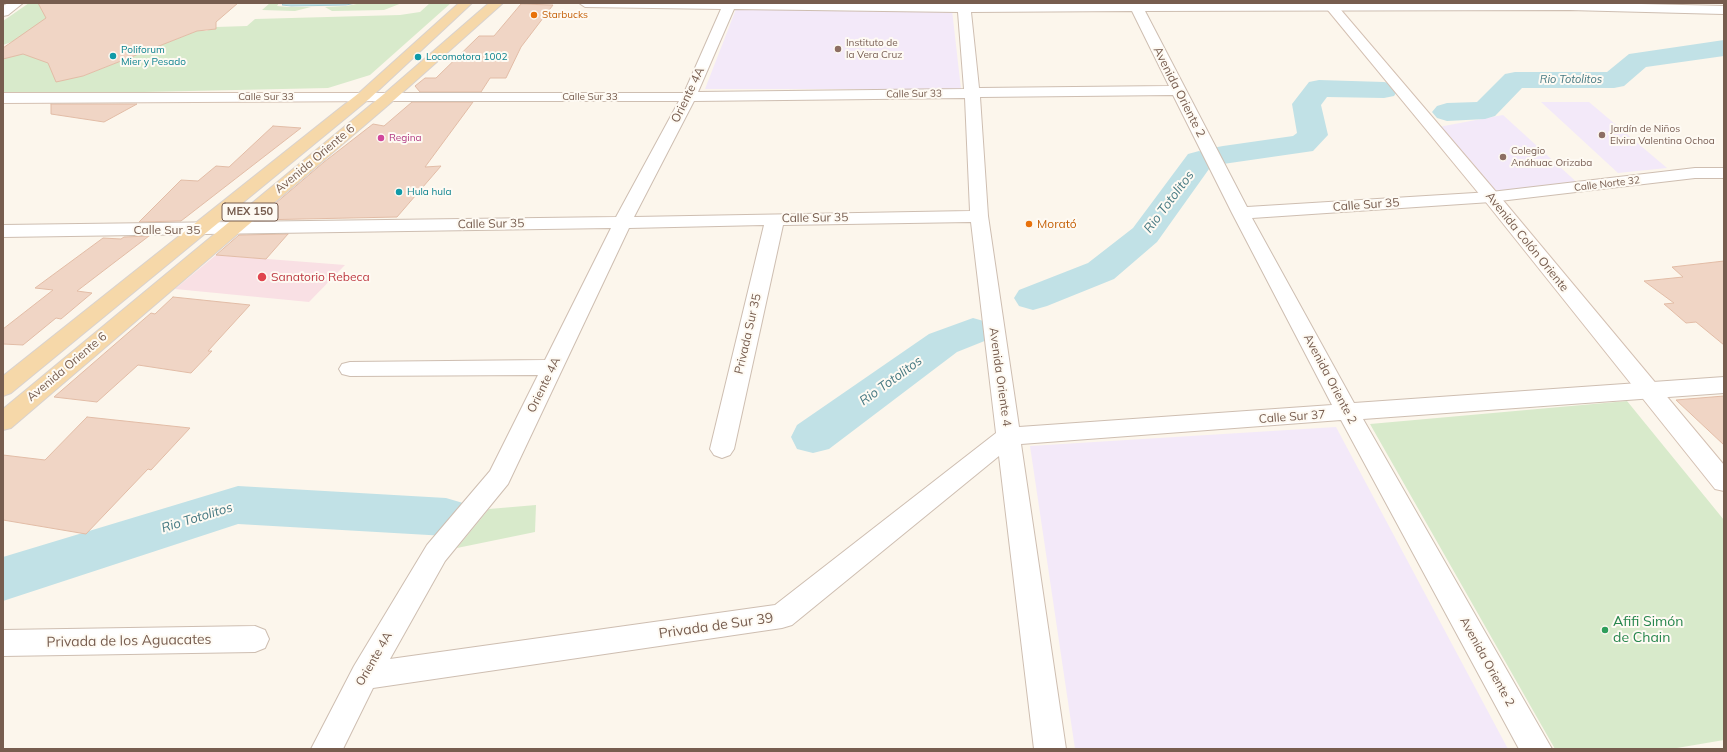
<!DOCTYPE html>
<html>
<head>
<meta charset="utf-8">
<style>
  body { margin:0 }
  #map { position:relative; width:1727px; height:752px; overflow:hidden; background:#fcf6ec; font-family:Mulish,sans-serif }
  canvas { display:block }
  .frame { position:absolute; inset:0; border:4px solid #775d4f; pointer-events:none }
</style>
</head>
<body>
<div id="map">
<canvas width="1727" height="752"></canvas>
<div class="frame"></div>
</div>
<script>
const c = document.querySelector('canvas').getContext('2d');
c.lineJoin = 'round';
function paint(path, color) { c.fillStyle = color; c.fill(path, 'evenodd'); }
const poly = rows => new Path2D(rows.map(r => 'M' + r).join(''));
function stroke(path, color, width, dash) { c.strokeStyle = color; c.lineWidth = width; c.lineCap = dash ? 'butt' : 'round'; c.setLineDash(dash || []); c.stroke(path); }
function drawText(font, color, halo, rows, align = 'center') {
  c.font = font + ' Mulish,sans-serif'; c.lineWidth = 4; c.setLineDash([]); c.textBaseline = 'middle'; c.strokeStyle = halo; c.fillStyle = color; for (const [text, x, y, turn = 0] of rows) {
    c.save(); c.translate(x, y); c.rotate((+turn || 0) * Math.PI / 180); c.textAlign = isNaN(turn) ? turn : align; if (halo) c.strokeText(text, 0, 0); c.fillText(text, 0, 0); c.restore();
  }
}
const education = poly([
  [736,9,952,10,961,89,705,89],
  [1541,102,1589,102,1667,168,1618,173],
  [1503,115,1582,187,1491,197,1433,128],
  [1336,427,1508,749,1075,749,1030,446]
]);
const medical = poly([
  [216,255,345,265,309,302,175,289]
]);
const green = poly([
  [29,3,48,3,41,8,44,12,92,14,3,45,3,21],
  [270,3,279,3,277,6,288,7,311,7,295,11,262,10],
  [362,3,402,3,384,10,332,11,325,7,346,6],
  [430,3,451,3,370,75,328,88,144,92,3,92,3,58,122,16,54,72,54,77,57,78,83,76,199,30,206,31,216,27,247,26,255,19,400,15,420,12],
  [1627,401,1724,520,1724,740,1671,749,1555,749,1370,424],
  [536,505,535,532,457,548,489,509]
]);
const water = poly([
  [284,3,356,3,346,5,291,6,282,5,284,3]
]);
const river = poly([
  [1724,40,1724,56,1646,67,1624,86,1614,88,1522,88,1495,116,1485,119,1447,121,1437,118,1432,112,1437,106,1447,103,1477,102,1505,74,1515,72,1607,72,1629,54,1724,40],
  [1319,80,1384,82,1394,84,1398,90,1394,96,1384,98,1327,97,1321,105,1328,135,1313,151,1223,164,1214,162,1157,242,1114,279,1047,306,1033,310,1019,306,1014,298,1019,290,1088,263,1133,228,1188,154,1199,151,1208,154,1212,148,1223,146,1293,136,1297,133,1292,104,1309,82,1319,80],
  [973,318,987,322,993,331,987,340,957,352,829,449,813,453,797,449,791,437,797,425,929,334,973,318],
  [238,486,446,498,463,503,470,517,463,531,446,536,238,524,3,601,3,557,238,486]
]);
const building = poly([
  [38,3,238,3,216,22,216,29,197,31,83,76,56,82,48,63,23,54,3,59,3,48,46,18,38,3],
  [521,4,553,5,521,47,506,78,490,78,481,92,420,92,415,86,425,78,436,78,479,36,494,36,521,4],
  [412,102,473,102,425,167,441,166,397,217,256,220,324,162,373,124,384,126,412,102],
  [51,104,137,104,104,122,51,114,51,104],
  [273,126,301,128,181,221,139,222,181,180,198,181,216,166,229,167,273,126],
  [288,234,266,259,216,255,239,235,288,234],
  [149,236,77,291,92,293,61,319,56,318,23,345,3,344,3,329,53,290,35,288,103,238,121,239,124,237,149,236],
  [1724,261,1724,345,1696,322,1686,323,1664,304,1674,303,1644,281,1683,277,1672,267,1724,261],
  [173,297,250,305,208,351,212,351,191,373,138,365,97,402,54,397,151,313,155,314,173,297],
  [1724,396,1724,445,1676,400,1724,396],
  [87,417,190,428,151,470,148,469,86,534,3,520,3,455,45,460,87,417]
]);
const street = poly([
  [8,3,23,3,8,15,3,16,3,6,8,3],
  [579,3,1600,3,1724,6,1723,14,1569,10,1145,11,1247,207,1491,192,1695,168,1724,168,1724,178,1695,178,1491,202,1252,218,1354,403,1724,377,1724,393,1363,419,1552,749,1519,749,1341,420,1021,444,1066,749,1034,749,999,456,792,625,782,628,373,688,343,749,311,749,354,666,427,545,490,471,538,375,350,376,342,374,339,369,342,364,350,362,545,360,611,228,3,237,3,225,616,217,679,101,389,101,384,100,382,97,384,94,389,93,684,93,721,9,585,7,579,3],
  [734,9,958,12,964,89,698,92,734,9],
  [1132,11,1169,86,979,88,971,12,1132,11],
  [1173,95,1232,213,1332,405,1019,427,988,216,980,97,1173,95],
  [965,98,970,211,634,217,694,101,965,98],
  [971,222,996,433,775,605,390,659,445,561,508,484,629,228,764,225,710,449,714,455,722,458,730,455,734,449,783,225,971,222],
  [255,626,265,630,269,639,265,648,255,652,3,656,3,630,255,626]
]);
const secondary = poly([
  [1322,3,1335,3,1497,193,1724,465,1724,491,1715,489,1485,201,1322,3],
  [3,93,389,93,394,94,396,97,394,100,389,101,3,103,3,93]
]);
const primary = poly([
  [459,3,472,3,369,99,11,393,3,396,3,376,359,93,459,3],
  [489,3,503,3,394,100,11,428,3,430,3,409,384,94,489,3]
]);
const markers = [
  [534,15,4,"#e8710a"],
  [838,49,4,"#8d6e63"],
  [113,56,4,"#0f9aa8"],
  [418,57,4,"#0f9aa8"],
  [1602,135,4,"#8d6e63"],
  [381,138,4,"#d1479c"],
  [1503,157,4,"#8d6e63"],
  [399,192,4,"#0f9aa8"],
  [1029,224,4,"#e8710a"],
  [262,277,5,"#e0444e"],
  [1605,630,4,"#2e9e5b"]
];
const farFoodnames = [
  ["Starbucks",542,15]
];
const farEducationnames = [
  ["Instituto de",846,43],
  ["la Vera Cruz",846,55],
  ["Jardín de Niños",1610,129],
  ["Elvira Valentina Ochoa",1610,141],
  ["Colegio",1511,151],
  ["Anáhuac Orizaba",1511,163]
];
const farCulturenames = [
  ["Poliforum",121,50],
  ["Mier y Pesado",121,62],
  ["Locomotora 1002",426,57],
  ["Hula hula",407,192]
];
const farStreetnames = [
  ["Calle Sur 33",914,94,-1],
  ["Calle Sur 33",266,97],
  ["Calle Sur 33",590,97],
  ["Calle Norte 32",1607,184,-7]
];
const farHotelnames = [
  ["Regina",389,138]
];
const farWaternames = [
  ["Rio Totolitos",1571,80]
];
const shields = [
  [250,212,56]
];
const shieldNames = [
  ["MEX 150",250,212]
];
const streetNames = [
  ["Avenida Oriente 2",1179,92,63],
  ["Oriente 4A",688,95,-64],
  ["Avenida Oriente 6",315,159,-40],
  ["Calle Sur 35",1366,205,-4],
  ["Calle Sur 35",815,218,-1],
  ["Calle Sur 35",491,224,-1],
  ["Calle Sur 35",167,230],
  ["Avenida Colón Oriente",1527,242,51],
  ["Privada Sur 35",748,334,-77],
  ["Avenida Oriente 6",67,367,-40],
  ["Avenida Oriente 4",1000,377,82],
  ["Avenida Oriente 2",1330,379,62],
  ["Oriente 4A",544,385,-64],
  ["Calle Sur 37",1292,417,-4],
  ["Oriente 4A",374,659,-60],
  ["Avenida Oriente 2",1487,662,61]
];
const foodNames = [
  ["Morató",1037,224]
];
const healthNames = [
  ["Sanatorio Rebeca",271,277]
];
const waterNames = [
  ["Rio Totolitos",1169,202,-53],
  ["Rio Totolitos",891,381,-36],
  ["Rio Totolitos",197,518,-17]
];
const nearLeisurenames = [
  ["Afifi Simón",1613,622],
  ["de Chain",1613,638]
];
const nearStreetnames = [
  ["Privada de Sur 39",716,626,-8],
  ["Privada de los Aguacates",129,641,-1]
];
paint(education, '#f3e9f9');
paint(medical, '#f9e0e4');
paint(green, '#d8eacb');
paint(water, '#c1e1e6');
stroke(water, '#a8d1d7', 1);
paint(river, '#c1e1e6');
paint(building, '#f0d5c5');
stroke(building, '#e2bca6', 1);
stroke(street, '#cebeb1', 2);
stroke(secondary, '#d4c0b2', 2);
stroke(primary, '#d9d2ce', 2);
paint(street, '#fff');
paint(secondary, '#fff');
paint(primary, '#f6d8a9');
for (const [x, y, r, color] of markers) { const dot = new Path2D(); dot.arc(x, y, r, 0, 2 * Math.PI); c.fillStyle = color; c.fill(dot); stroke(dot, '#fefaf3', 1.5); }
drawText('10px', '#c56008', '#fefaf3', farFoodnames, 'left');
drawText('10px', '#785e54', '#fefaf3', farEducationnames, 'left');
drawText('10px', '#0d838f', '#fefaf3', farCulturenames, 'left');
drawText('10px', '#775d4f', '#fefaf3', farStreetnames);
drawText('10px', '#b23c85', '#fefaf3', farHotelnames, 'left');
drawText('italic 11px', '#467982', '#fefaf3', farWaternames);
for (const [x, y, w] of shields) { const box = new Path2D(); box.roundRect(x - w / 2, y - 9, w, 18, 3); c.fillStyle = '#fefaf3'; c.fill(box); stroke(box, '#775d4f', 1); }
drawText('bold 11px', '#775d4f', null, shieldNames);
drawText('12px', '#775d4f', '#fefaf3', streetNames);
drawText('12px', '#c56008', '#fefaf3', foodNames, 'left');
drawText('12px', '#be3a42', '#fefaf3', healthNames, 'left');
drawText('italic 13px', '#467982', '#fefaf3', waterNames);
drawText('14px', '#27864d', '#fefaf3', nearLeisurenames, 'left');
drawText('14px', '#775d4f', '#fefaf3', nearStreetnames);
</script>
</body>
</html>
